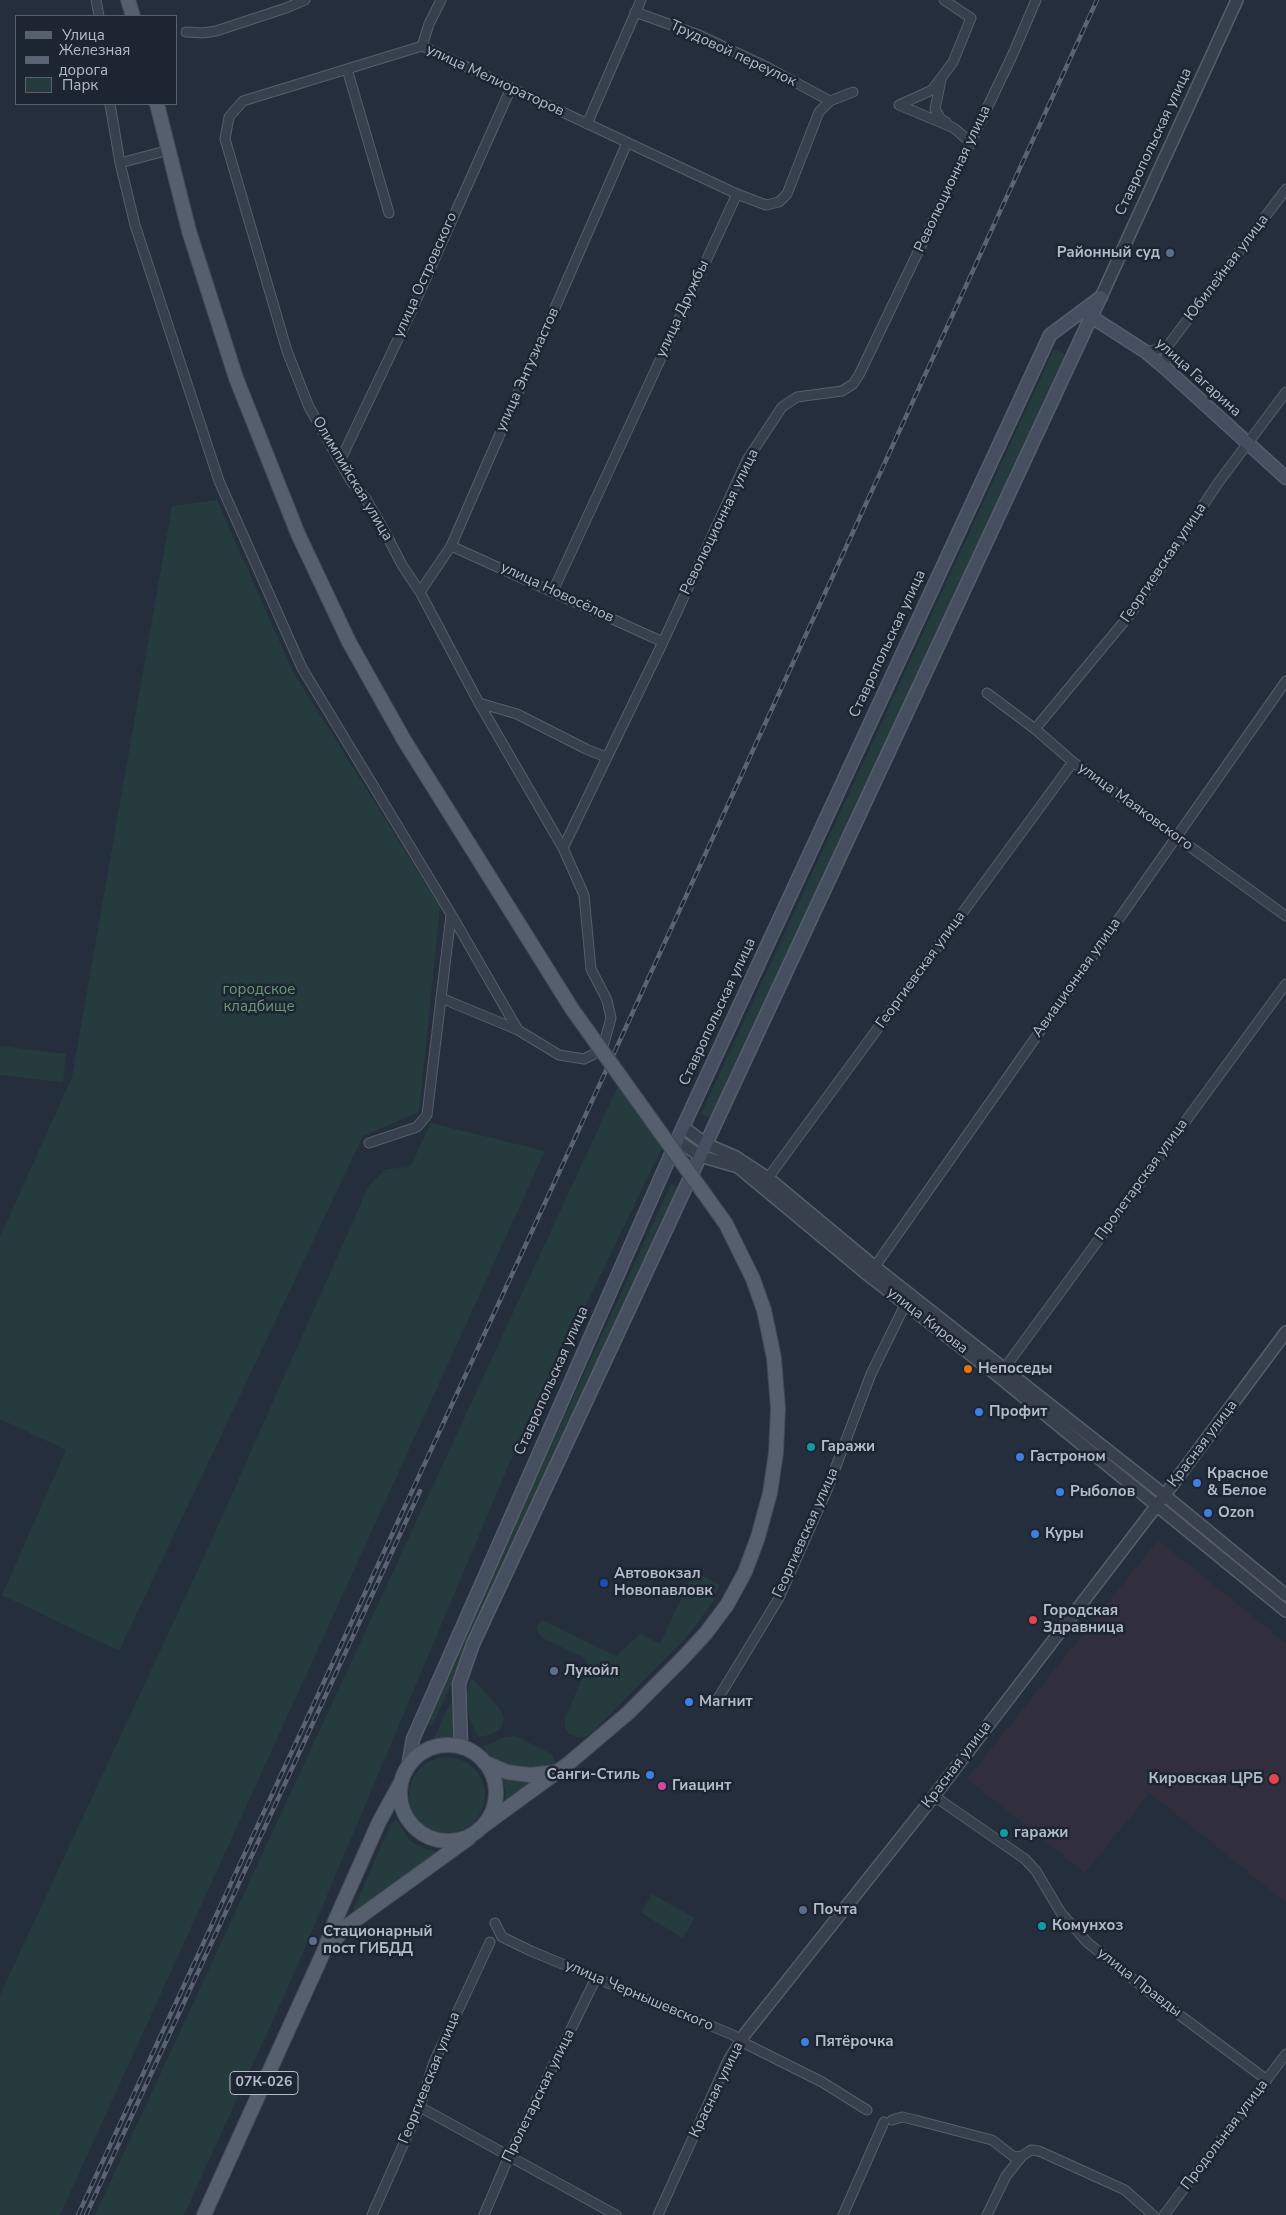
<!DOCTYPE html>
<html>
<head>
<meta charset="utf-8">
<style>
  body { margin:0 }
  #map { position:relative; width:1286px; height:2215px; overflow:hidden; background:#242e3d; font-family:"Nunito Sans",sans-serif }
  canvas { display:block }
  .legend { position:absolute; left:15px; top:15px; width:162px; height:90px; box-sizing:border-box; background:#1d2532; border:1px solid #59616e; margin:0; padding:6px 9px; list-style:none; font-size:15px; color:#b3bbc8 }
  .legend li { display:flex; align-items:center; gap:10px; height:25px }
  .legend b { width:25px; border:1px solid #59616e }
</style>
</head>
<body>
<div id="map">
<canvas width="1286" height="2215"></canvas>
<ul class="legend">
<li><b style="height:6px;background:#565f6d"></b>Улица</li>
<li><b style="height:6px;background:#5a6474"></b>Железная дорога</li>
<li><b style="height:14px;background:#263b3e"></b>Парк</li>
</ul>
</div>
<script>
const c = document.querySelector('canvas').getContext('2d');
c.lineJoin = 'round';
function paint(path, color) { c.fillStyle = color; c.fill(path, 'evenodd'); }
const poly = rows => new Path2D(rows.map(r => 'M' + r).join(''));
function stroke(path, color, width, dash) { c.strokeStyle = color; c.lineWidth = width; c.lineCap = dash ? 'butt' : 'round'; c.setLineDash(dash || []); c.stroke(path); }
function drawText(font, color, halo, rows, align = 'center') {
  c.font = font + ' "Nunito Sans",sans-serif'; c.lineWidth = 5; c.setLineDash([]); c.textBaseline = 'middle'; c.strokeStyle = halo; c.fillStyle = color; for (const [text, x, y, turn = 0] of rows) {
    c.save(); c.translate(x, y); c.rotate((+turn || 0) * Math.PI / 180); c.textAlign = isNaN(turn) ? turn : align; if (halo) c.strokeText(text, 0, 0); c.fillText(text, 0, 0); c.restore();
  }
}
const medical = poly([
  [1158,1540,1286,1643,1286,1903,1150,1793,1085,1873,967,1779]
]);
const green = poly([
  [1054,349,1065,354,712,1119,701,1114],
  [217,500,292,670,440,907,419,1112,363,1136,119,1651,2,1595,66,1450,0,1419,0,1237,72,1077,172,506],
  [0,1046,66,1054,63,1082,0,1075],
  [618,1086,662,1148,510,1462,293,1976,184,2215,95,2215],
  [431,1123,545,1151,60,2215,0,2215,0,1995,213,1537,369,1185,386,1169,410,1167],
  [671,1184,679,1188,432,1726,424,1722],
  [694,1571,719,1585,713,1602,687,1637,589,1735,580,1738,569,1734,565,1728,565,1719,588,1664,583,1657,546,1640,538,1633,537,1627,542,1620,616,1656,640,1634,660,1644],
  [472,1678,500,1709,504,1718,502,1727,496,1732,485,1736,478,1737,469,1717,467,1697,469,1683],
  [451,1701,453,1721,459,1740,432,1742],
  [515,1736,552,1754,556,1764,528,1768,513,1767,500,1762,487,1753,483,1747,505,1737],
  '409 1795a38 38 0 1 1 76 0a38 38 0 1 1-76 0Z',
  [502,1778,521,1782,534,1781,504,1806,506,1794],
  [397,1820,410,1841,421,1847,437,1852,438,1857,358,1914,353,1910,392,1822],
  [652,1894,695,1918,683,1938,641,1913]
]);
const minor = poly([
  [96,0,99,16],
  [944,0,971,18,953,62,932,90,899,105,954,128,970,142],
  [635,12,699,35,767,67,830,101],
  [186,32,203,33,216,31,286,8,305,0],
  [422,46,429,24,441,0],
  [347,69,389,213],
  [941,80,935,109,940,118,946,122],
  [110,104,120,163],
  [587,124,641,0],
  [169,150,120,163,135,225,219,481,302,668,451,914,518,1030],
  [1146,352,1167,347],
  [1165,368,1167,347,1286,189],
  [340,461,410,314,511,88],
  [451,546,663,642],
  [553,591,737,194,766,205,779,202,787,194,819,112,830,101,853,92],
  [420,592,451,546,627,143],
  [987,693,1035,729,1073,762,1286,916],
  [479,703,517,714,586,749,606,757],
  [1035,729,1132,612,1218,483,1286,392],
  [563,848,663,642,747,460,782,407,797,397,842,391,853,384,859,375,1012,56,1036,0],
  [441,998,518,1030,559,1055,584,1059,594,1054,604,1043,611,1018,607,1000,591,969,584,895,563,848,479,703,420,592,402,565,385,532,366,499,351,481,309,407,287,351,225,139,229,117,243,101,422,46,737,194],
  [369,1143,417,1127,427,1115,451,915],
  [768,1178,1073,762],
  [871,1272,1286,681],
  [1001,1373,1286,984],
  [717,1700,779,1598,827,1490,871,1374,906,1303],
  [934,1796,1025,1859,1036,1871,1061,1913,1088,1943,1154,1996,1267,2080],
  [495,1923,502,1937,531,1951,733,2035,748,2045,822,2082,867,2110],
  [420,2107,616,2215],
  [892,2120,902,2117,915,2120,992,2140,1014,2157,1022,2156,1031,2150,1039,2151,1125,2190,1153,2215],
  [372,2215,420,2107,434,2062,490,1942],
  [484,2215,509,2156,596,1978],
  [658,2215,728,2060,741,2039],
  [843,2215,884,2122],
  [987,2215,1006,2176,1022,2156],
  [1164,2215,1286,2054]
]);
const tertiary = poly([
  [1101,297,1237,0],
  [683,1127,706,1144,736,1157,768,1178,875,1267,1157,1489,1286,1595],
  [677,1140,700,1156,738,1167,868,1275,998,1376,1286,1611],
  [741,2039,934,1796,1161,1500,1286,1332]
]);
const secondary = poly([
  [1087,314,1146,352,1165,368,1286,478],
  [461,1747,459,1684,473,1644,1100,298],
  [408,1767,413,1739,683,1127,1050,335,1101,297]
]);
const primary = poly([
  [128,0,133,16],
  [157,104,189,231,236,378,298,534,349,642,404,740],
  '400 1793a48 48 0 1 1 96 0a48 48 0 1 1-96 0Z',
  [484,1762,507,1772,530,1775,557,1772],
  [483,1826,568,1764,628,1713,683,1658,706,1633,727,1605,745,1572,758,1537,770,1493,776,1453,778,1408,774,1358,764,1310],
  [330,1945,347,1926,469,1838],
  [204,2215,324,1951,335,1921,379,1822,401,1782]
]);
const rail = poly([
  [78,2215,604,1075,1097,0],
  [86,2215,420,1491]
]);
const primaryBridge = poly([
  [404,740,572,1009,726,1224,753,1279,764,1310]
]);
const markers = [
  [1170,253,5,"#5c6f8a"],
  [968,1369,5,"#e8710a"],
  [979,1412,5,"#3f7fe0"],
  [811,1447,5,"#0f9aa8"],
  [1020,1457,5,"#3f7fe0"],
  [1197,1483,5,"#3f7fe0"],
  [1060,1492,5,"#3f7fe0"],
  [1208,1513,5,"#3f7fe0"],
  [1035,1534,5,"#3f7fe0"],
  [604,1583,5,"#1a4fb4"],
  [1033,1620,5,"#e0444e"],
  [554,1671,5,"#5c6f8a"],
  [689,1702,5,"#3f7fe0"],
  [650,1775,5,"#3f7fe0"],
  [1274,1779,6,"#e0444e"],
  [662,1786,5,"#d1479c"],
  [1004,1833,5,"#0f9aa8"],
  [803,1910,5,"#5c6f8a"],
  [1042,1926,5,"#0f9aa8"],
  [313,1941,5,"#5c6f8a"],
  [805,2042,5,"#3f7fe0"]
];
const shields = [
  [264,2083,68]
];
const shieldNames = [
  ["07К-026",264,2083]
];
const streetNames = [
  ["Трудовой переулок",733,54,25],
  ["улица Мелиораторов",495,81,25],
  ["Ставропольская улица",1154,142,-65],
  ["Революционная улица",953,179,-65],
  ["Юбилейная улица",1227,268,-53],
  ["улица Островского",426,275,-66],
  ["улица Дружбы",683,309,-65],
  ["улица Энтузиастов",528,370,-66],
  ["улица Гагарина",1198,378,42],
  ["Олимпийская улица",352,479,59],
  ["Революционная улица",720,522,-64],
  ["Георгиевская улица",1164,563,-56],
  ["улица Новосёлов",557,593,25],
  ["Ставропольская улица",888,644,-65],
  ["улица Маяковского",1135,807,36],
  ["Георгиевская улица",921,970,-54],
  ["Авиационная улица",1077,978,-55],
  ["Ставропольская улица",718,1012,-65],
  ["Пролетарская улица",1142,1180,-54],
  ["улица Кирова",927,1321,38],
  ["Ставропольская улица",552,1381,-66],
  ["Красная улица",1203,1444,-53],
  ["Георгиевская улица",806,1533,-66],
  ["Красная улица",957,1765,-53],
  ["улица Правды",1139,1983,38],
  ["улица Чернышевского",639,1996,23],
  ["Георгиевская улица",430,2078,-68],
  ["Красная улица",717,2090,-64],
  ["Пролетарская улица",539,2096,-64],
  ["Продольная улица",1225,2135,-53]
];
const poiNames = [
  ["Районный суд",1160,253,"right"],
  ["Непоседы",978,1369],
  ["Профит",989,1412],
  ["Гаражи",821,1447],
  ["Гастроном",1030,1457],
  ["Красное",1207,1474],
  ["& Белое",1207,1491],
  ["Рыболов",1070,1492],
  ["Ozon",1218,1513],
  ["Куры",1045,1534],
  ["Автовокзал",614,1574],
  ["Новопавловк",614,1591],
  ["Городская",1043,1611],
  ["Здравница",1043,1628],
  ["Лукойл",564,1671],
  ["Магнит",699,1702],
  ["Санги-Стиль",640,1775,"right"],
  ["Кировская ЦРБ",1263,1779,"right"],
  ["Гиацинт",672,1786],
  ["гаражи",1014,1833],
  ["Почта",813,1910],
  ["Комунхоз",1052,1926],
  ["Стационарный",323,1932],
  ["пост ГИБДД",323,1949],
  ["Пятёрочка",815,2042]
];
const parkNames = [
  ["городское",259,990],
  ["кладбище",259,1007]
];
paint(medical, '#312f3e');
paint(green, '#263b3e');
stroke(minor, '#565e6b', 11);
stroke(tertiary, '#565e6b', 14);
stroke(secondary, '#565e6b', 15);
stroke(primary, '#414956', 16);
stroke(minor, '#38404d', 9);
stroke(tertiary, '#38404d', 11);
stroke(secondary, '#464f60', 12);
stroke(primary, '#565f6d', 14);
stroke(rail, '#5a6474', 4.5);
stroke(rail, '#1d2532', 2.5, [8]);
stroke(primaryBridge, '#414956', 16, []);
stroke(primaryBridge, '#565f6d', 14);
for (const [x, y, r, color] of markers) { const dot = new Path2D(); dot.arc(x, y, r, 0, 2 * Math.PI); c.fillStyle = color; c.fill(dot); stroke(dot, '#1d2532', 2); }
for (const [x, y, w] of shields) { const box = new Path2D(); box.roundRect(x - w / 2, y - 11.5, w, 23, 4); c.fillStyle = '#1d2532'; c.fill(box); stroke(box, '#b3bbc8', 1); }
drawText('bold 14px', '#b3bbc8', null, shieldNames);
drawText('15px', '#b3bbc8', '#1d2532', streetNames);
drawText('bold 15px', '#b3bbc8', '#1d2532', poiNames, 'left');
drawText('15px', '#6b9976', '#1d2532', parkNames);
</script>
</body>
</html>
